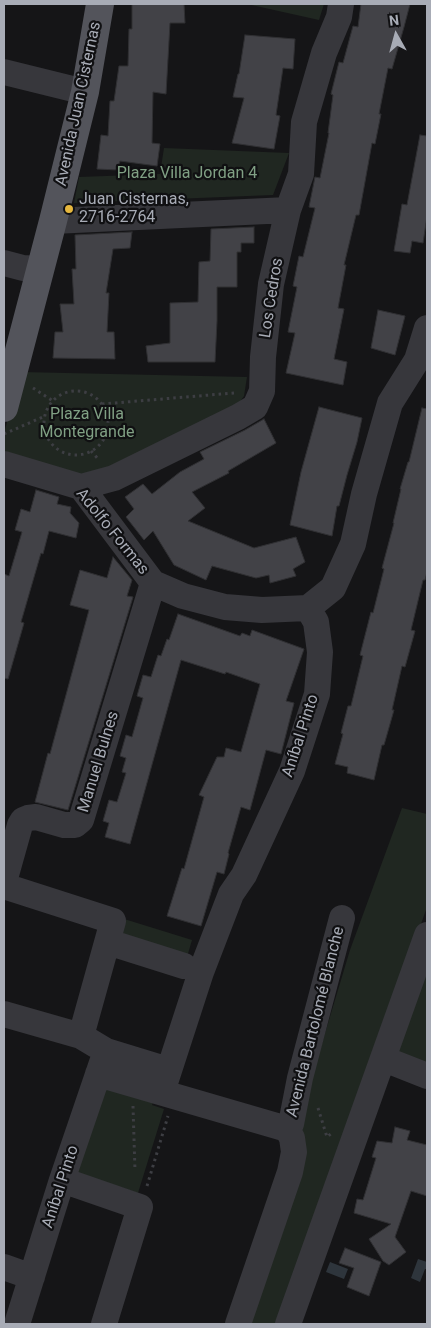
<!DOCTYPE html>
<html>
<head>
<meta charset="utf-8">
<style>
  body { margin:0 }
  #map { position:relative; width:431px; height:1328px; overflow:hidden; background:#151517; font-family:Roboto,sans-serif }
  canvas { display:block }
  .frame { position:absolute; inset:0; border:5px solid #a8acb6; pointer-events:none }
  .north { position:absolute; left:371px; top:10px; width:50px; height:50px; -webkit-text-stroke:4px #101012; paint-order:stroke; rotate:353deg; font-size:14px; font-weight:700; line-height:20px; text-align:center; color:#a8acb6 }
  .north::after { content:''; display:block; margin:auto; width:18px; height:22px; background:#a8acb6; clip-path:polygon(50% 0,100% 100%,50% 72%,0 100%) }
</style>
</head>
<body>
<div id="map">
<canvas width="431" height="1328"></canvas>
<div class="frame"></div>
<div class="north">N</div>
</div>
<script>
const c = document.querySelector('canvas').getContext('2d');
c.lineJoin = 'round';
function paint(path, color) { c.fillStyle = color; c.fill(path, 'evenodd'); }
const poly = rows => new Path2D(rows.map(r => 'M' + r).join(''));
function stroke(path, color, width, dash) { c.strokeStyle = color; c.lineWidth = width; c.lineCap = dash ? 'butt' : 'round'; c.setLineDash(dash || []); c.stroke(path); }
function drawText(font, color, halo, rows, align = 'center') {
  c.font = font + ' Roboto,sans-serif'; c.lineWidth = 4.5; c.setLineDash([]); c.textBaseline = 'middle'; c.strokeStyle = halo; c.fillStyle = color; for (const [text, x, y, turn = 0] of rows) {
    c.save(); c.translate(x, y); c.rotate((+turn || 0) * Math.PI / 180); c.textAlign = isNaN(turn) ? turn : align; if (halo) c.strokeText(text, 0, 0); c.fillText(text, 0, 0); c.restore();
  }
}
const green = poly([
  [247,4,324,4,319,20],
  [164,148,289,153,273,195,74,203,79,177,160,174],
  [21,372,247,377,244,396,237,406,92,478,4,454,4,433],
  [402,808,427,814,427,907,279,1324,247,1324,308,1090,350,950],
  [121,918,192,940,187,957,116,935],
  [427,959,427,1067,395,1054],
  [109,1056,163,1074,152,1105,164,1109,138,1193,74,1172]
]);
const water = poly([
  [418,1259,427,1262,427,1269,425,1269,420,1282,411,1278],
  [330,1262,348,1269,344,1279,326,1272]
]);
const building = poly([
  [132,4,184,4,185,23,170,23,166,94,153,92,152,143,160,144,157,166,120,161,118,170,97,169,101,135,108,136,110,101,114,101,119,66,128,66,129,29,132,29,132,4],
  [361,4,410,4,404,27,392,69,388,68,379,114,381,114,375,144,372,143,359,215,356,215,344,265,346,265,338,308,344,309,334,359,347,362,343,385,286,373,295,333,288,332,297,287,293,286,299,256,303,257,315,208,309,207,315,177,320,178,329,133,328,133,333,95,331,94,339,62,343,63,353,26,358,27,361,4],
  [245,35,295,39,293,69,283,68,276,115,280,116,274,149,232,143,244,98,233,97,238,74,239,74,245,35],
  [420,135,427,136,427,216,423,243,412,241,410,253,394,251,402,204,407,205,420,135],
  [254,227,254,243,241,243,241,252,237,252,237,287,217,287,217,321,215,362,148,362,146,346,170,343,170,303,198,302,199,262,210,261,211,229,254,227],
  [132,232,130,248,113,249,106,293,109,293,107,332,114,332,115,359,53,358,55,332,63,332,60,304,74,304,72,269,76,269,75,235,132,232],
  [378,310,405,316,395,355,371,348,378,310],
  [319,407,362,418,357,442,347,475,339,506,337,506,332,536,290,525,301,472,319,407],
  [422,408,427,409,427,572,425,580,423,580,411,630,415,631,405,667,402,666,392,710,394,710,384,745,382,745,374,780,347,773,348,767,335,764,343,734,341,733,348,706,351,706,363,656,360,655,371,612,373,613,384,569,382,568,394,523,393,523,401,489,400,489,408,462,409,462,422,408],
  [264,419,276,443,228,471,229,473,192,492,205,508,188,521,254,548,296,537,305,562,293,569,296,576,270,583,269,575,256,578,212,566,206,580,174,565,153,531,144,540,126,517,134,509,125,497,143,484,152,494,180,472,204,459,200,452,245,430,264,419],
  [36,490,59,497,57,504,71,507,70,513,79,523,76,538,49,531,43,554,41,553,21,622,24,623,8,679,4,678,4,574,9,576,22,532,15,530,21,509,30,512,36,490],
  [113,557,132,580,127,596,133,597,68,810,35,802,48,753,50,754,89,610,70,605,80,570,107,578,113,557],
  [178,614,240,636,242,633,250,636,252,630,304,649,286,701,294,703,281,754,266,750,250,810,241,807,228,853,229,854,224,874,217,872,201,926,167,916,182,868,184,869,204,797,199,795,217,757,224,757,226,748,241,752,260,684,226,672,225,674,181,660,130,844,105,837,109,823,103,821,109,800,117,802,126,773,122,772,126,758,120,756,126,735,132,737,143,698,137,696,143,675,151,677,158,655,161,656,167,639,169,640,178,614],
  [395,1127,410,1131,407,1140,427,1145,427,1196,411,1191,395,1237,406,1252,389,1265,383,1261,369,1239,391,1224,354,1213,357,1199,363,1200,376,1158,372,1157,377,1141,392,1143,395,1127],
  [345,1248,381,1262,369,1296,347,1287,354,1268,339,1263,345,1248]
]);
const path = poly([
  [33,388,53,401],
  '44 423a32 32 0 1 1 64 0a32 32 0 1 1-64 0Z',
  [102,404,234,393],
  [4,434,45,416],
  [91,451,99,460],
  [133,1106,135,1171],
  [318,1108,327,1137,332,1133],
  [147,1186,168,1116]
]);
const minor = poly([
  [4,72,85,92],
  [53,221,288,210],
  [4,263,23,268,40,269],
  [4,464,81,487,153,583,183,596,225,607,262,610,308,608],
  [81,487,114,478,238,417,255,407,262,391,263,357,271,284,288,210,301,174,304,122,324,53,339,17,341,4],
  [4,882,20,825,23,820,28,818,36,817,64,825,75,825,81,820,153,583],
  [4,886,113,921,81,1036],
  [108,942,184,966],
  [4,1014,81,1036,106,1051,168,1070],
  [384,1059,427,1076],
  [98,1074,287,1129],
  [162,1092,201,972,231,894,244,875,292,771,317,694,320,652,316,622,308,608,333,588,353,544,364,494,390,403,417,360,427,328],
  [62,1180,140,1207,104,1324],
  [4,1267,32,1277],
  [17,1324,62,1180,106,1051],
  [238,1324,290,1172,294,1152,292,1138,287,1129,291,1124,300,1078,342,918],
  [288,1324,427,935]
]);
const major = poly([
  [4,408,53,221,85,92,100,4]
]);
const markers = [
  [69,209,5,"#e6b73e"]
];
const streetNames = [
  ["Avenida Juan Cisternas",79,104,-78],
  ["Los Cedros",272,298,-81],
  ["Adolfo Formas",112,532,51],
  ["Aníbal Pinto",301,736,-72],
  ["Manuel Bulnes",99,762,-73],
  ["Avenida Bartolomé Blanche",316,1022,-76],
  ["Aníbal Pinto",61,1187,-72]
];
const parkNames = [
  ["Plaza Villa Jordan 4",187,174],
  ["Plaza Villa",87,415],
  ["Montegrande",87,433]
];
const poiNames = [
  ["Juan Cisternas,",79,200],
  ["2716-2764",79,218]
];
paint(green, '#202721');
paint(water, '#2e353c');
paint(building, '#424247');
stroke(building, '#303033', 1);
stroke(path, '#3d3e43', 3, [2.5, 4]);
stroke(minor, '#37373c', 26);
stroke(major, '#53545b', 28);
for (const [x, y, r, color] of markers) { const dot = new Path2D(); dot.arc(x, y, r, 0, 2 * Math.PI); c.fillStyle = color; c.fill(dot); stroke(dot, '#101012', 2); }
drawText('16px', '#a8acb6', '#101012', streetNames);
drawText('16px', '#80a084', '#101012', parkNames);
drawText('16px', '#a8acb6', '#101012', poiNames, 'left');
</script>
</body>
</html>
